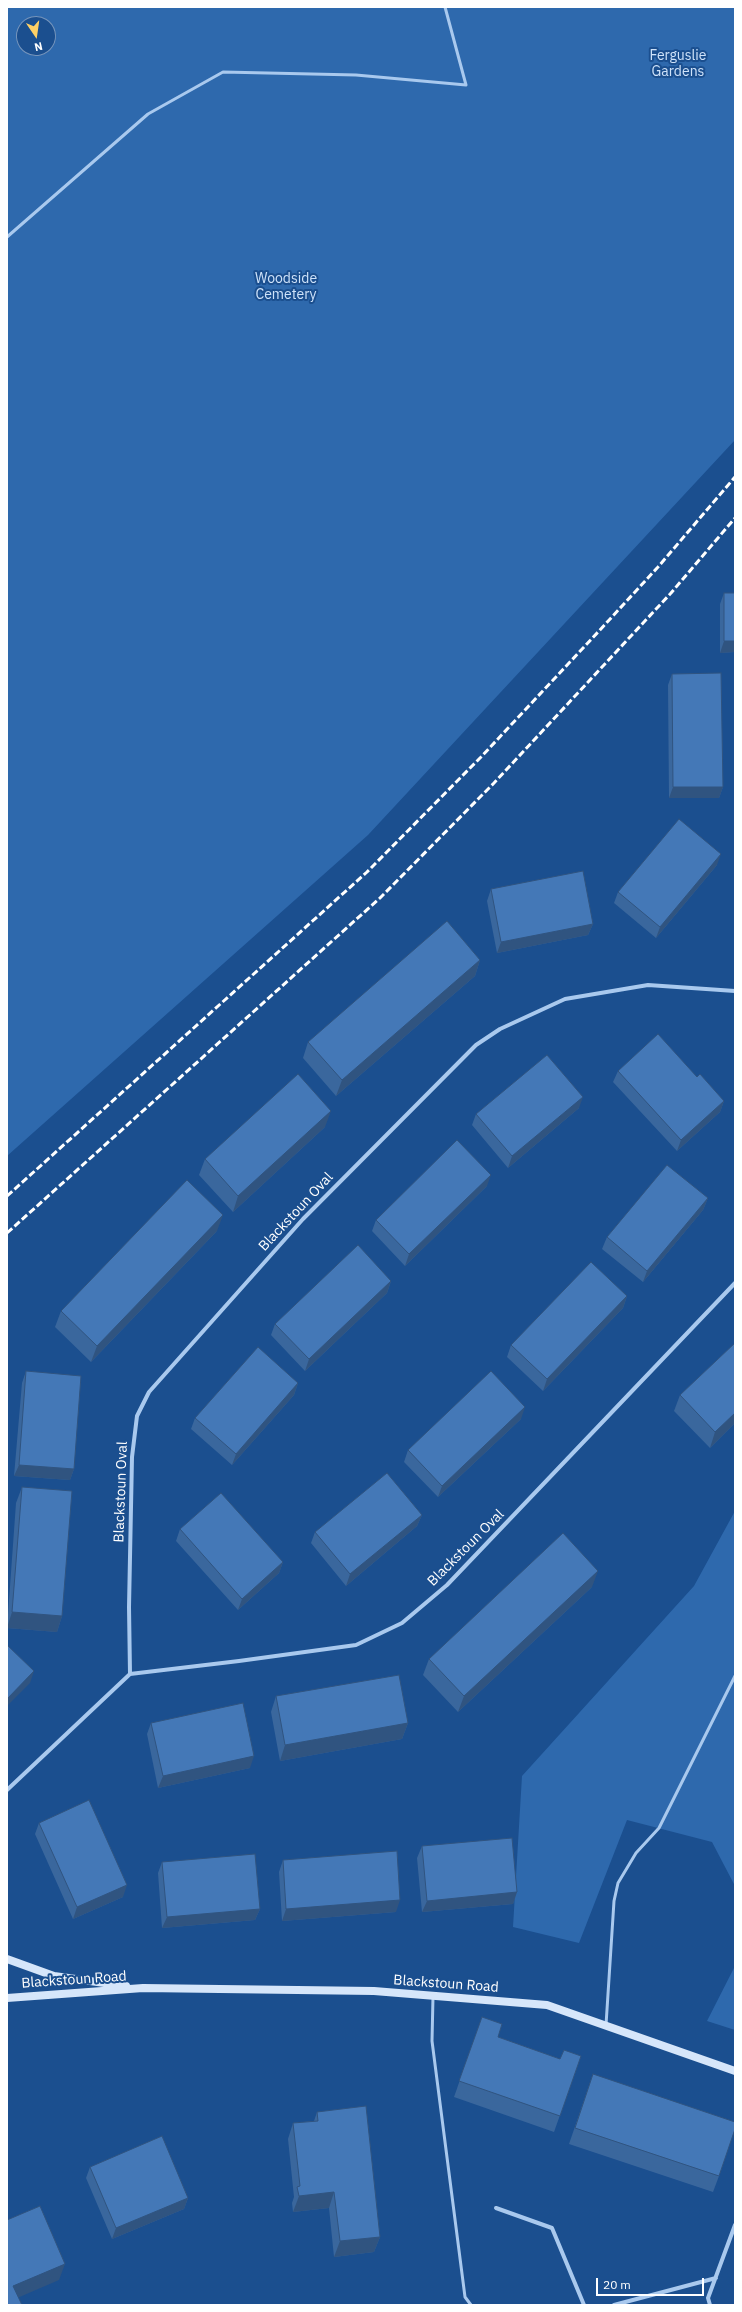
<!DOCTYPE html>
<html>
<head>
<meta charset="utf-8">
<style>
  body { margin:0 }
  #map { position:relative; width:742px; height:2312px; overflow:hidden; background:#1b4f8f; font-family:"IBM Plex Sans",sans-serif }
  canvas { display:block }
  .frame { position:absolute; inset:0; border:8px solid #fff; pointer-events:none }
  .north { position:absolute; left:16px; top:16px; width:40px; height:40px; box-sizing:border-box; background:#1b4f8f; border:1px solid #7695bc; border-radius:50%; rotate:167deg; font-size:11px; font-weight:700; line-height:16px; text-align:center; color:#fff }
  .north::after { content:''; display:block; margin:auto; width:14px; height:18px; background:#ffd166; clip-path:polygon(50% 0,100% 100%,50% 72%,0 100%) }
  .scale { position:absolute; left:596px; top:2278px; width:108px; height:18px; box-sizing:border-box; border:2px solid #fff; border-top:0; padding-left:5px; font-size:12px; line-height:14px; white-space:nowrap; color:#fff; -webkit-text-stroke:3px #1b4f8f; paint-order:stroke }
</style>
</head>
<body>
<div id="map">
<canvas width="742" height="2312"></canvas>
<div class="frame"></div>
<div class="north">N</div>
<div class="scale">20 m</div>
</div>
<script>
const c = document.querySelector('canvas').getContext('2d');
c.lineJoin = 'round';
function paint(path, color) { c.fillStyle = color; c.fill(path, 'evenodd'); }
const poly = rows => new Path2D(rows.map(r => 'M' + r).join(''));
function stroke(path, color, width, dash) { c.strokeStyle = color; c.lineWidth = width; c.lineCap = dash ? 'butt' : 'round'; c.setLineDash(dash || []); c.stroke(path); }
function drawText(font, color, halo, rows, align = 'center') {
  c.font = font + ' "IBM Plex Sans",sans-serif'; c.lineWidth = 4; c.setLineDash([]); c.textBaseline = 'middle'; c.strokeStyle = halo; c.fillStyle = color; for (const [text, x, y, turn = 0] of rows) {
    c.save(); c.translate(x, y); c.rotate((+turn || 0) * Math.PI / 180); c.textAlign = isNaN(turn) ? turn : align; if (halo) c.strokeText(text, 0, 0); c.fillText(text, 0, 0); c.restore();
  }
}
const green = poly([
  [7,7,735,7,735,440,368,835,7,1156],
  [24,24,48,24,48,48,24,48],
  [735,1511,735,1886,712,1842,627,1820,579,1943,513,1927,522,1776,694,1586],
  [735,1966,735,2030,707,2021]
]);
const lane = poly([
  [7,237,148,114,223,72,356,75,466,85,445,7],
  [433,1997,432,2041,465,2297,471,2305],
  [606,2025,614,1901,618,1883,636,1853,659,1828,735,1676]
]);
const street = poly([
  [130,1674,129,1607,132,1457,137,1416,149,1392,303,1219,476,1045,500,1029,565,999,648,985,735,991],
  [7,1790,130,1674,239,1661,356,1645,402,1623,447,1585,735,1283],
  [496,2208,552,2228,584,2305],
  [614,2305,716,2278],
  [710,2305,708,2298,735,2225]
]);
const secondary = poly([
  [7,1959,54,1976,126,1986],
  [7,1998,143,1988,374,1991,547,2005,735,2071]
]);
const rail = poly([
  [7,1196,367,872,481,757,599,631,658,567,735,477],
  [7,1233,380,898,494,783,671,593,735,518]
]);
const wall = poly([
  [724,593,735,652,720,653,720,604],
  [672,674,723,787,719,798,669,798,668,685],
  [717,865,656,938,614,903,618,892],
  [491,889,593,924,588,935,497,953,487,901],
  [480,960,475,976,336,1096,303,1058,308,1042],
  [618,1071,697,1077,724,1101,720,1112,677,1151,613,1082],
  [579,1108,508,1168,472,1125,476,1114],
  [325,1127,233,1212,199,1175,205,1159],
  [487,1186,405,1266,372,1231,376,1220],
  [708,1198,703,1210,643,1282,602,1249,607,1237],
  [217,1231,91,1362,55,1327,61,1311],
  [391,1281,387,1293,305,1371,271,1335,275,1324],
  [627,1296,623,1308,543,1391,507,1357,511,1345],
  [735,1343,735,1423,710,1448,674,1411,680,1395],
  [26,1371,74,1469,70,1480,14,1476,22,1383],
  [298,1383,294,1395,232,1465,191,1429,195,1418],
  [521,1419,438,1497,404,1462,408,1450],
  [22,1487,62,1616,57,1632,7,1628,16,1503],
  [422,1515,417,1526,346,1586,311,1543,315,1532],
  [180,1529,283,1562,279,1573,238,1610,176,1541],
  [592,1587,458,1712,423,1675,429,1659],
  [276,1696,408,1723,402,1739,280,1761,271,1712],
  [151,1723,250,1768,158,1788,147,1734],
  [39,1823,123,1897,73,1919,35,1834],
  [422,1846,517,1892,513,1904,422,1912,417,1858],
  [283,1860,396,1912,282,1921,279,1872],
  [162,1862,260,1909,255,1920,162,1928,158,1873],
  [482,2017,498,2037,560,2059,581,2056,554,2132,454,2097],
  [593,2074,719,2176,713,2192,569,2144],
  [317,2112,380,2237,374,2252,334,2257,329,2208,293,2212,292,2203,294,2197,288,2139,293,2123,314,2121],
  [90,2167,188,2198,184,2209,112,2239,86,2178]
]);
const shadedWall = poly([
  [724,641,735,641,735,652,720,653],
  [673,787,723,787,719,798,669,798],
  [721,854,717,865,656,938,660,927],
  [593,924,588,935,497,953,501,942],
  [480,960,475,976,336,1096,342,1080],
  [583,1097,579,1108,508,1168,512,1156],
  [724,1101,720,1112,677,1151,681,1140],
  [331,1111,325,1127,233,1212,238,1196],
  [491,1175,487,1186,405,1266,409,1254],
  [708,1198,703,1210,643,1282,647,1271],
  [223,1215,217,1231,91,1362,97,1346],
  [391,1281,387,1293,305,1371,309,1359],
  [627,1296,623,1308,543,1391,547,1379],
  [298,1383,294,1395,232,1465,236,1454],
  [525,1407,521,1419,438,1497,442,1486],
  [735,1413,735,1423,710,1448,715,1432],
  [19,1465,74,1469,70,1480,14,1476],
  [422,1515,417,1526,346,1586,350,1574],
  [283,1562,279,1573,238,1610,242,1599],
  [598,1571,592,1587,458,1712,464,1696],
  [12,1612,62,1616,57,1632,7,1628],
  [34,1671,30,1683,7,1706,7,1699],
  [408,1723,402,1739,280,1761,285,1745],
  [254,1756,250,1768,158,1788,163,1776],
  [127,1885,123,1897,73,1919,77,1907],
  [517,1892,513,1904,422,1912,427,1901],
  [400,1900,396,1912,282,1921,286,1909],
  [260,1909,255,1920,162,1928,167,1917],
  [334,2192,329,2208,293,2212,299,2196],
  [188,2198,184,2209,112,2239,116,2228],
  [380,2237,374,2252,334,2257,340,2241],
  [65,2264,59,2280,8,2302,13,2286]
]);
const building = poly([
  [724,593,735,593,735,641,724,641,724,593],
  [721,673,723,787,673,787,672,674,721,673],
  [679,819,721,854,660,927,618,892,679,819],
  [583,871,593,924,501,942,491,889,583,871],
  [447,921,480,960,342,1080,308,1042,447,921],
  [658,1034,697,1077,700,1074,724,1101,681,1140,618,1071,658,1034],
  [547,1055,583,1097,512,1156,476,1114,547,1055],
  [298,1074,331,1111,238,1196,205,1159,298,1074],
  [457,1140,491,1175,409,1254,376,1220,457,1140],
  [667,1165,708,1198,647,1271,607,1237,667,1165],
  [187,1180,223,1215,97,1346,61,1311,187,1180],
  [358,1245,391,1281,309,1359,275,1324,358,1245],
  [591,1262,627,1296,547,1379,511,1345,591,1262],
  [735,1343,735,1413,715,1432,680,1395,735,1343],
  [258,1347,298,1383,236,1454,195,1418,258,1347],
  [26,1371,81,1376,74,1469,19,1465,26,1371],
  [491,1371,525,1407,442,1486,408,1450,491,1371],
  [387,1473,422,1515,350,1574,315,1532,387,1473],
  [22,1487,72,1491,62,1616,12,1612,22,1487],
  [221,1493,283,1562,242,1599,180,1529,221,1493],
  [563,1533,598,1571,464,1696,429,1659,563,1533],
  [7,1645,34,1671,7,1699,7,1645],
  [399,1675,408,1723,285,1745,276,1696,399,1675],
  [243,1703,254,1756,163,1776,151,1723,243,1703],
  [89,1800,127,1885,77,1907,39,1823,89,1800],
  [512,1838,517,1892,427,1901,422,1846,512,1838],
  [397,1851,400,1900,286,1909,283,1860,397,1851],
  [255,1854,260,1909,167,1917,162,1862,255,1854],
  [482,2017,502,2024,498,2037,560,2059,564,2050,581,2056,560,2116,459,2081,482,2017],
  [593,2074,735,2122,735,2129,719,2176,575,2128,593,2074],
  [366,2106,380,2237,340,2241,334,2192,299,2196,297,2187,300,2186,293,2123,318,2121,317,2112,366,2106],
  [162,2136,188,2198,116,2228,90,2167,162,2136],
  [40,2206,65,2264,13,2286,22,2305,7,2305,7,2220,40,2206]
]);
const parkNames = [
  ["Ferguslie",678,56],
  ["Gardens",678,72],
  ["Woodside",286,279],
  ["Cemetery",286,295]
];
const streetNames = [
  ["Blackstoun Oval",296,1212,-47],
  ["Blackstoun Oval",121,1492,-88],
  ["Blackstoun Oval",466,1548,-45],
  ["Blackstoun Road",74,1980,-4],
  ["Blackstoun Road",446,1984,4]
];
paint(green, '#2e69ad');
stroke(lane, '#a9c9ee', 3);
stroke(street, '#a9c9ee', 4);
stroke(secondary, '#d6e6fa', 8);
stroke(rail, '#fff', 3, [7, 3]);
paint(wall, '#3a679d');
paint(shadedWall, '#305480');
paint(building, '#4478b7');
stroke(building, '#305480', 1);
drawText('14px', '#cfe3fa', '#1b4f8f', parkNames);
drawText('14px', '#fff', '#1b4f8f', streetNames);
</script>
</body>
</html>
